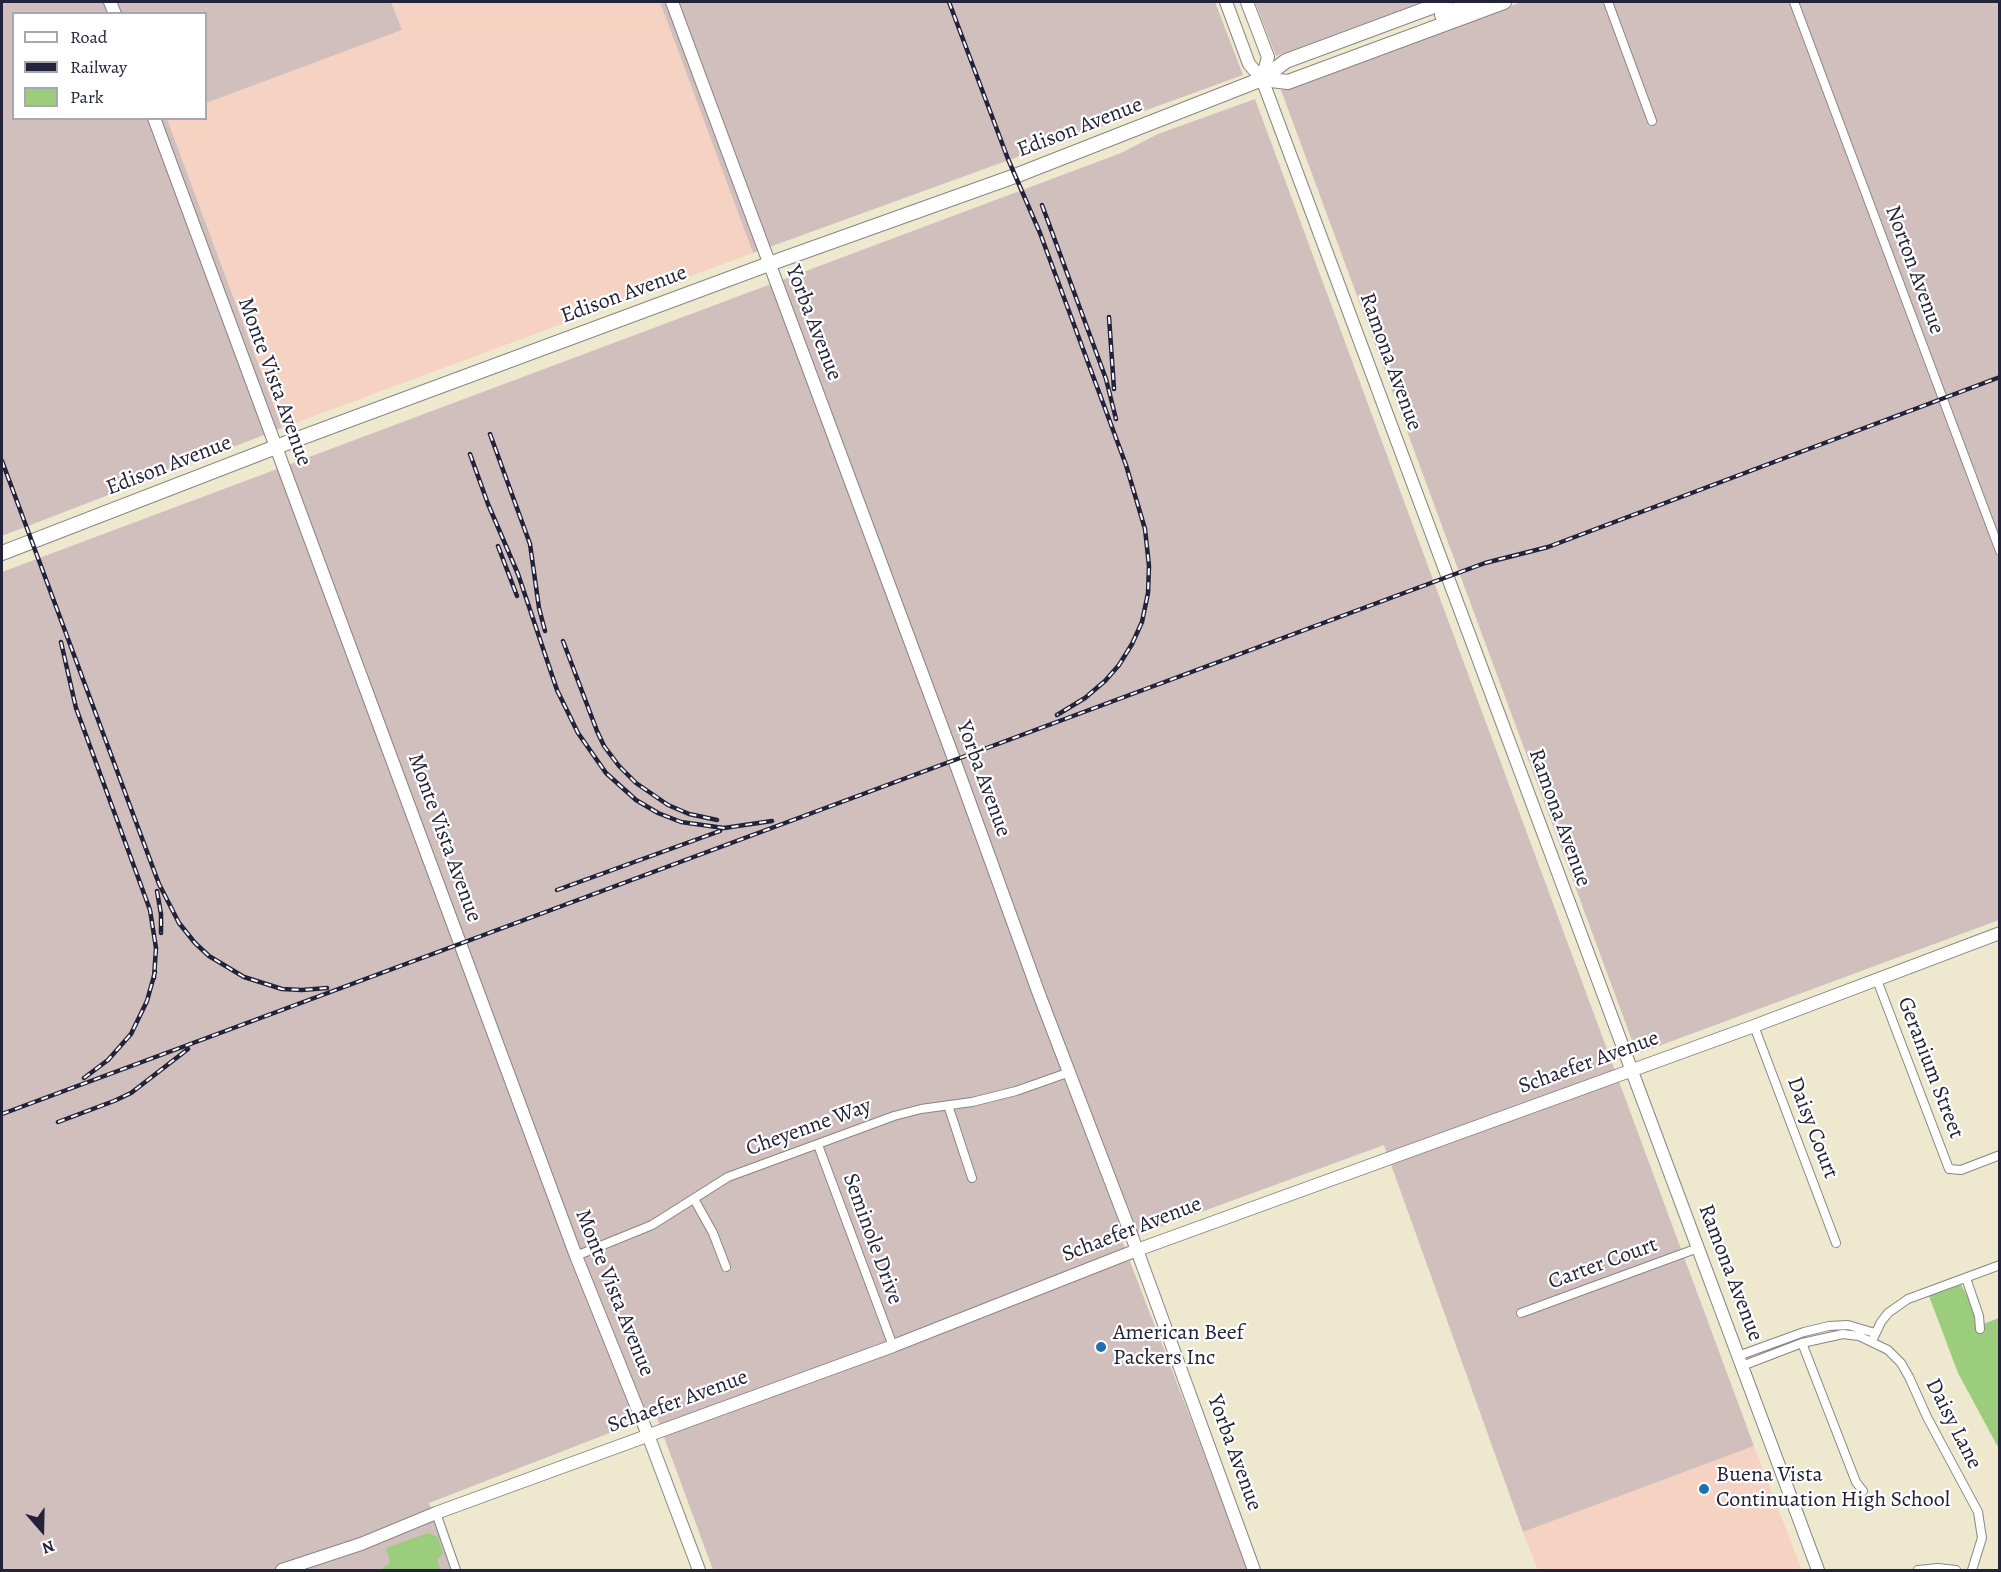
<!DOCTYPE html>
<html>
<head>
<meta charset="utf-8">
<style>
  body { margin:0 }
  #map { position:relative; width:2001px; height:1572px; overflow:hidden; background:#eee8ce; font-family:Alegreya,serif }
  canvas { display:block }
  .frame { position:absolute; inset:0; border:3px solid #22223b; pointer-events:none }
  .legend { position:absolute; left:12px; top:12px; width:195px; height:108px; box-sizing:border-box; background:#fff; border:2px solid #a7a7b1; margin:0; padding:8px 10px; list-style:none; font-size:18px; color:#22223b }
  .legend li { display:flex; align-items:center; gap:12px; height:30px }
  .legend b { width:30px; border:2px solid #a7a7b1 }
  .north { position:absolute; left:12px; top:1500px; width:60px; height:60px; -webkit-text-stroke:4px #fff; paint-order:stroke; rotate:160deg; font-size:16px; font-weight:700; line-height:24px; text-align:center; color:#22223b }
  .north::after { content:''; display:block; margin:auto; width:21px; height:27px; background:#22223b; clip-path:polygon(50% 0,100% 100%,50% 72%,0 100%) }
</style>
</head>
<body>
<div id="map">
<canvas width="2001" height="1572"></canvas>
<div class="frame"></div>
<ul class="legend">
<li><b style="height:8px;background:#fff"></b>Road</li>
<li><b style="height:8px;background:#22223b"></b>Railway</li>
<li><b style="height:16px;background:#9bcd7d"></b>Park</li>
</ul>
<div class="north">N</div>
</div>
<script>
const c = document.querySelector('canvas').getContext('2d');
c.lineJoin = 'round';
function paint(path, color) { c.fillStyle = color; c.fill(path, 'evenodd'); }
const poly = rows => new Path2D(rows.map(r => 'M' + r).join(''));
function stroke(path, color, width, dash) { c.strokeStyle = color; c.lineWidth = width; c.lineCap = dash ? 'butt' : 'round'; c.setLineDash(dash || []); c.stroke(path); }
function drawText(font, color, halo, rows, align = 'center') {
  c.font = font + ' Alegreya,serif'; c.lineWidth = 4.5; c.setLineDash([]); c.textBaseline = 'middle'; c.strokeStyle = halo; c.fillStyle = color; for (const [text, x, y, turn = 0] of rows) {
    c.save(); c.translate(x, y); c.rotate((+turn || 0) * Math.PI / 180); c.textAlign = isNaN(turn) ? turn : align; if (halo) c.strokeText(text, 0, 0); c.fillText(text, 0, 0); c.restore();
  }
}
const built = poly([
  [391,2,660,2,753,253,282,428,167,119,206,118,206,103,401,30],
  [1754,1446,1801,1568,1794,1570,1538,1570,1523,1532]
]);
const industrial = poly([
  [2,2,391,2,402,30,206,103,206,14,14,14,14,118,167,119,282,428,2,536],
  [660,2,1215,2,1243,75,753,253],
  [1255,2,1423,2,1276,56],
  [1522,2,1999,2,1999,920,1637,1054,1281,90],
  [1255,99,1754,1446,1523,1532,1384,1145,1122,1241,1249,1570,713,1570,656,1415,429,1503,453,1570,2,1570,2,572,1121,153,1158,134]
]);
const green = poly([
  [1960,1283,1983,1324,1999,1318,1999,1449,1958,1373,1929,1296],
  [428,1533,438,1537,443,1553,437,1560,441,1570,383,1570,382,1568,388,1565,390,1560,386,1548]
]);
const street = poly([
  [1608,2,1652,121],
  [1794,2,2000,551],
  [1877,980,1949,1169,1961,1170,2000,1155],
  [1754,1026,1836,1243],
  [948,1105,972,1178],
  [818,1145,893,1346],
  [694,1199,713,1233,726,1267],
  [576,1256,652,1225,728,1177,894,1116,921,1109,972,1102,1016,1091,1070,1072],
  [1966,1278,1979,1316,1980,1329],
  [1521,1313,1698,1248],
  [1872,1341,1881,1322,1888,1313,1908,1299,2000,1265],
  [1802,1343,1856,1482,1863,1491],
  [1738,1356,1804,1332,1829,1326,1848,1325,1875,1333],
  [1742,1366,1802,1343,1843,1334,1859,1336,1888,1350,1901,1363,1909,1377,1927,1417,1978,1512,1982,1538,1972,1570],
  [436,1513,456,1570],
  [1918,1570,1938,1568,1956,1570]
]);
const secondary = poly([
  [110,2,115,14],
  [672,2,951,751,1039,994,1137,1250,1254,1570],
  [1226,2,1249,64,1262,79,1818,1570],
  [1247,2,1268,57,1262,79],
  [154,118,576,1256,648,1435,699,1570],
  [282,1570,361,1544,436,1513,893,1346,1137,1250,1754,1026,2000,933]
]);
const primary = poly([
  [1442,15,1476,2],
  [1262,79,1288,82,1504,2],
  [2,553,276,447,769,264,1015,176,1262,79,1286,61,1445,2]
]);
const rail = poly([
  [949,2,1008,159,1040,233,1126,465,1145,529,1149,566,1148,593,1142,622,1132,644,1119,665,1105,681,1085,698,1057,715],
  [1042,205,1106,379,1116,419],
  [1109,317,1114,389],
  [490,434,530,544,539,608,545,631],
  [470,454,488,504,518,574,557,690,578,733,606,773,636,800,658,813,681,822,724,828,772,821],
  [2,461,159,884,179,923,195,943,209,956,244,977,282,989,302,990,327,988],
  [498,546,517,596],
  [563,641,597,731,604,746,619,766,636,783,668,805,689,814,717,820],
  [61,642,76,708,150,910,156,948,154,978],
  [557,890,720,831],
  [157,891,161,914,161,933],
  [84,1078,108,1060,131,1034,147,1001,155,972],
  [2,1114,1447,577,1485,563,1548,547,2000,377],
  [58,1122,114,1101,131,1093,188,1049]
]);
const markers = [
  [1101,1347,6,"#1f6fb2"],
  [1704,1489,6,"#1f6fb2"]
];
const streetNames = [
  ["Edison Avenue",1080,128,-21],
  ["Norton Avenue",1914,270,70],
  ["Edison Avenue",624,295,-20],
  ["Yorba Avenue",813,323,69],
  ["Ramona Avenue",1390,362,70],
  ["Monte Vista Avenue",274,382,70],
  ["Edison Avenue",169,466,-21],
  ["Yorba Avenue",983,779,70],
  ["Ramona Avenue",1559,818,70],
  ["Monte Vista Avenue",444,838,70],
  ["Schaefer Avenue",1589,1063,-20],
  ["Geranium Street",1930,1068,69],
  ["Cheyenne Way",809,1128,-20],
  ["Daisy Court",1812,1128,69],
  ["Schaefer Avenue",1132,1230,-21],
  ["Seminole Drive",872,1239,70],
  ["Carter Court",1603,1264,-20],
  ["Ramona Avenue",1730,1273,69],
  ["Monte Vista Avenue",614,1293,68],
  ["Schaefer Avenue",678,1402,-20],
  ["Daisy Lane",1953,1424,63],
  ["Yorba Avenue",1234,1453,70]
];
const poiNames = [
  ["American Beef",1113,1334],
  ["Packers Inc",1113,1359],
  ["Buena Vista",1716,1476],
  ["Continuation High School",1716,1501]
];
paint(built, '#f6d2c3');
paint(industrial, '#d1bfbd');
paint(green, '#9bcd7d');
stroke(street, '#888584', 10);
stroke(secondary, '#888584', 14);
stroke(primary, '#888584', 16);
stroke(street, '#fff', 8);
stroke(secondary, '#fff', 12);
stroke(primary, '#fff', 14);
stroke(rail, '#22223b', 4.5);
stroke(rail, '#fff', 2, [7]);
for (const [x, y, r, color] of markers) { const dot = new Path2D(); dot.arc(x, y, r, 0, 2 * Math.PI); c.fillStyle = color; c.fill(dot); stroke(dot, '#fff', 2); }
drawText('22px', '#22223b', '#fff', streetNames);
drawText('22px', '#22223b', '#fff', poiNames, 'left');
</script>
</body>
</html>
